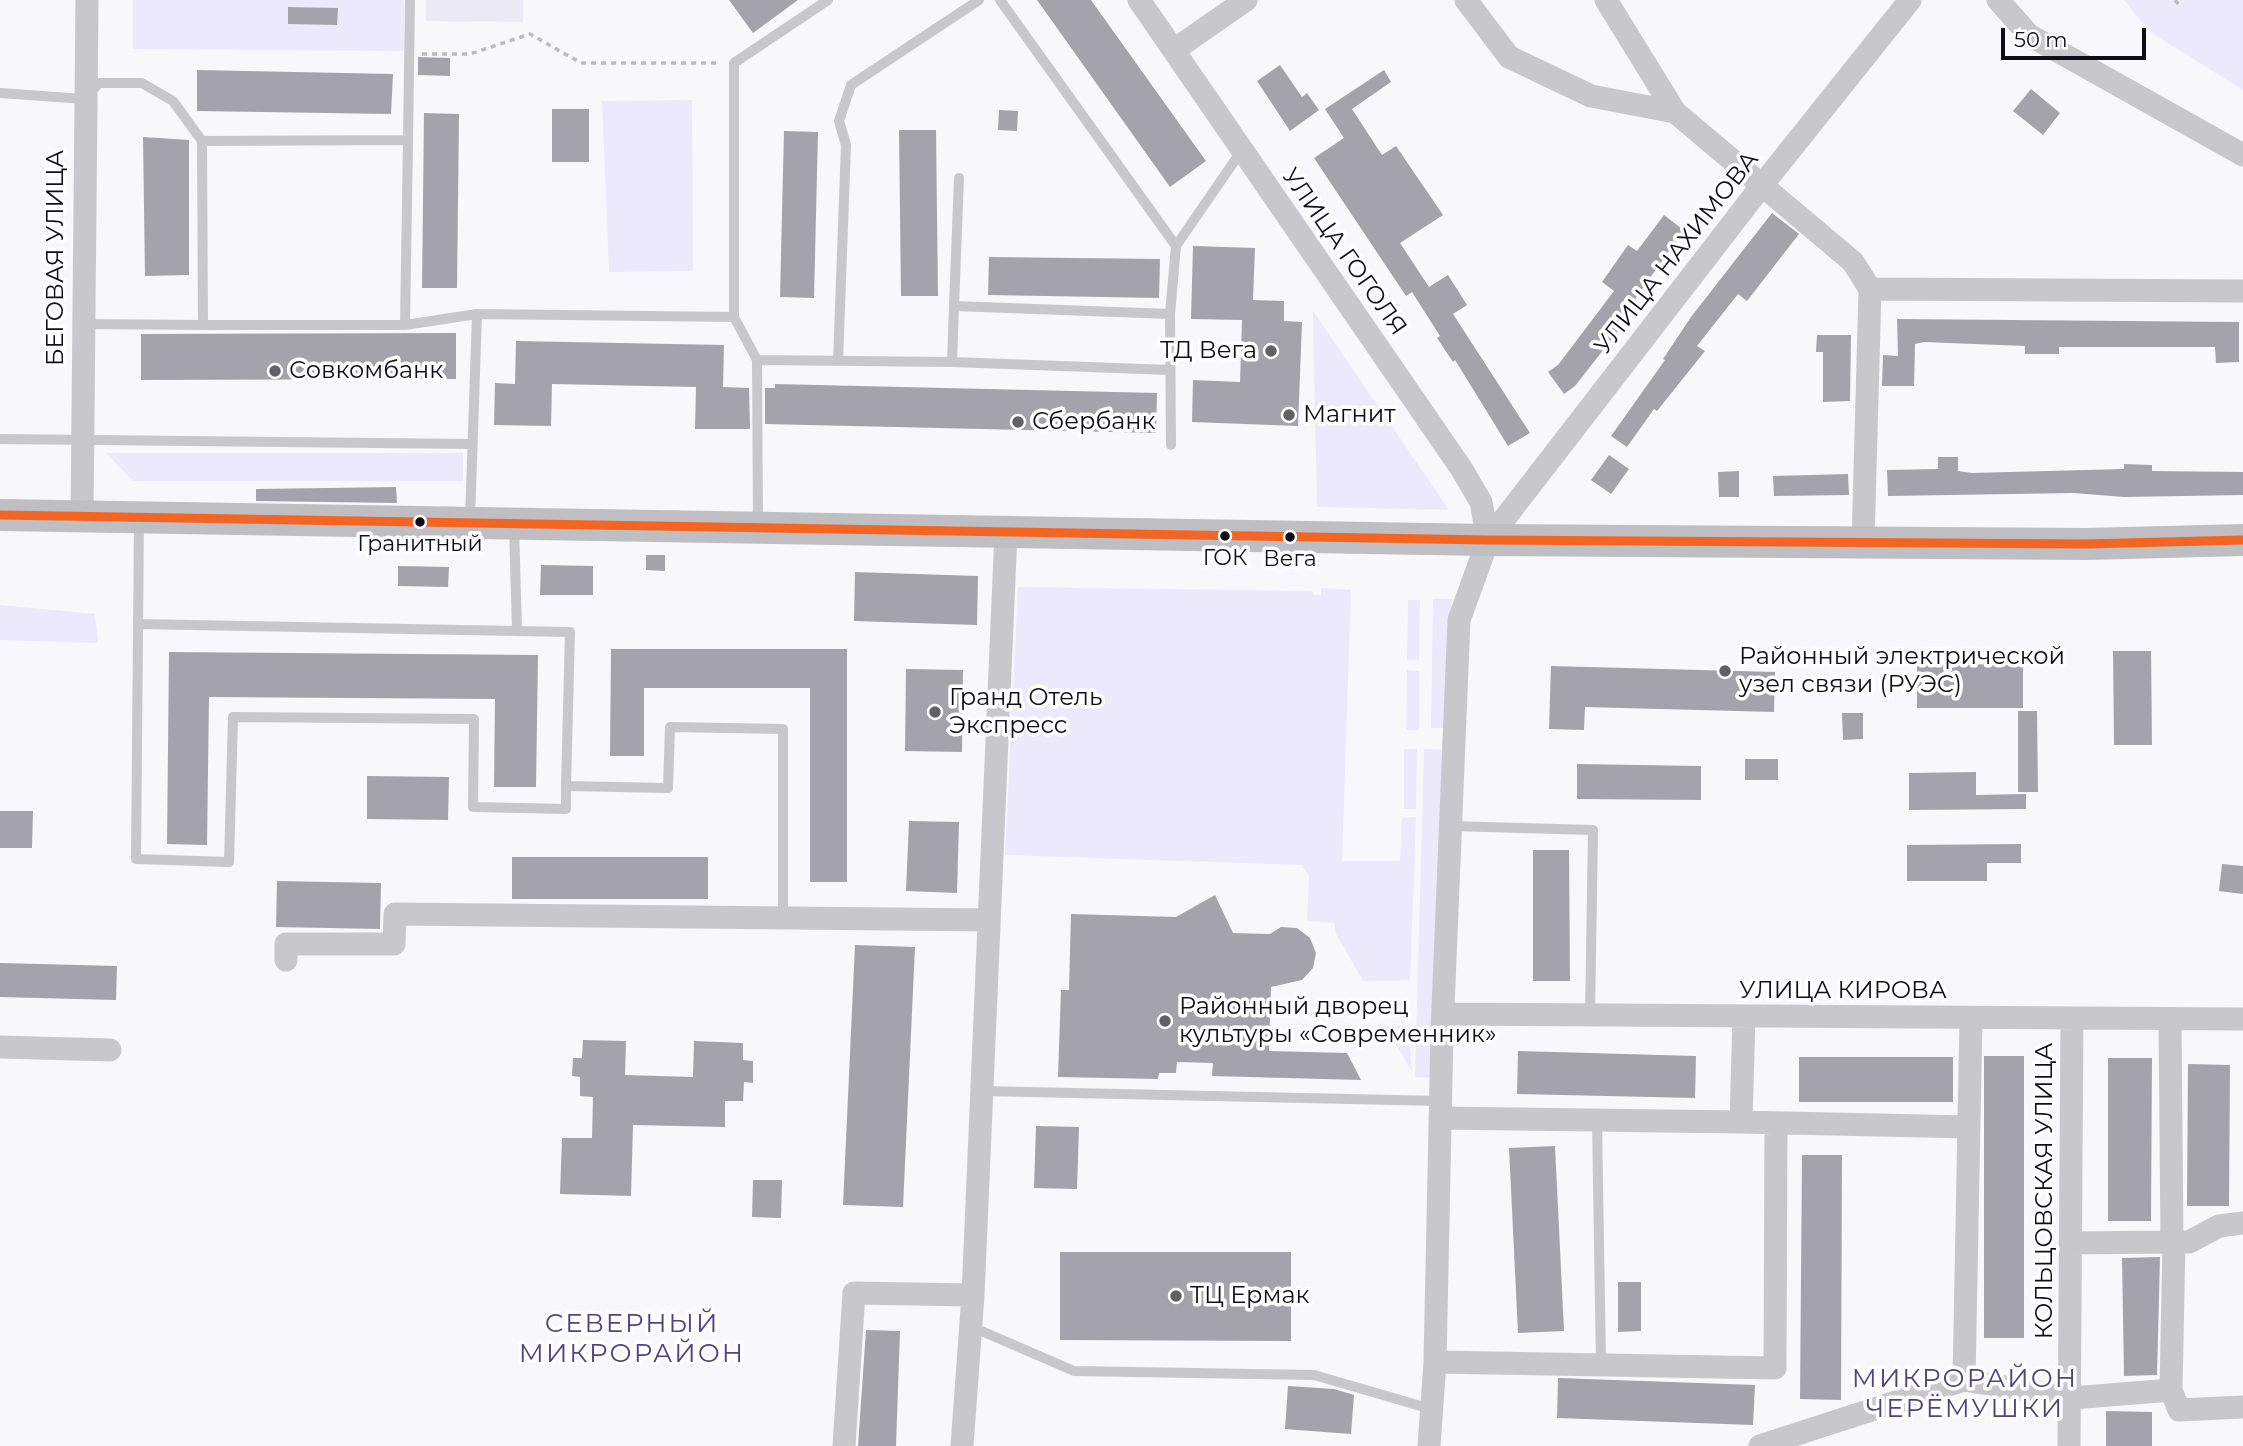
<!DOCTYPE html>
<html>
<head>
<meta charset="utf-8">
<style>
  body { margin:0 }
  #map { position:relative; width:2243px; height:1446px; overflow:hidden; background:#f8f7fc; font-family:Montserrat,sans-serif }
  canvas { display:block }
  .scale { position:absolute; left:2001px; top:28px; width:145px; height:32px; box-sizing:border-box; border:4px solid #0f0d18; border-top:0; padding-left:9px; font-size:21px; line-height:24px; white-space:nowrap; color:#0f0d18; -webkit-text-stroke:5px #fff; paint-order:stroke }
</style>
</head>
<body>
<div id="map">
<canvas width="2243" height="1446"></canvas>
<div class="scale">50 m</div>
</div>
<script>
const c = document.querySelector('canvas').getContext('2d');
c.lineJoin = 'round';
function paint(path, color) { c.fillStyle = color; c.fill(path, 'evenodd'); }
const poly = rows => new Path2D(rows.map(r => 'M' + r).join(''));
function stroke(path, color, width, dash) { c.strokeStyle = color; c.lineWidth = width; c.lineCap = dash ? 'butt' : 'round'; c.setLineDash(dash || []); c.stroke(path); }
function drawText(font, color, halo, rows, align = 'center') {
  c.font = font + ' Montserrat,sans-serif'; c.lineWidth = 7; c.setLineDash([]); c.textBaseline = 'middle'; c.strokeStyle = halo; c.fillStyle = color; for (const [text, x, y, turn = 0] of rows) {
    c.save(); c.translate(x, y); c.rotate((+turn || 0) * Math.PI / 180); c.textAlign = isNaN(turn) ? turn : align; if (halo) c.strokeText(text, 0, 0); c.fillText(text, 0, 0); c.restore();
  }
}
const built = poly([
  [426,0,523,0,523,22,426,21]
]);
const green = poly([
  [133,0,404,0,404,51,133,49],
  [2124,0,2243,0,2243,90,2150,32],
  [692,100,693,271,609,272,602,101],
  [1313,311,1449,510,1317,507],
  [106,453,463,453,463,481,133,481],
  [1018,587,1312,591,1313,595,1321,595,1321,588,1351,590,1342,861,1400,861,1402,818,1416,817,1410,980,1363,981,1335,932,1335,923,1307,921,1309,876,1302,865,1005,855],
  [1433,599,1452,599,1450,728,1431,728],
  [1408,600,1420,600,1419,660,1407,660],
  [0,605,95,614,98,643,0,640],
  [1407,670,1419,671,1419,730,1406,730],
  [1404,749,1417,749,1416,809,1404,809],
  [1424,749,1447,750,1438,1078,1415,1077],
  [1385,1026,1408,1026,1412,1072]
]);
const building = poly([
  [729,0,798,0,753,33],
  [1037,0,1091,0,1206,161,1170,187],
  [288,7,338,8,337,25,288,24],
  [418,57,450,58,450,76,418,75],
  [1280,65,1302,97,1307,93,1319,110,1290,131,1257,81],
  [197,70,393,74,391,114,197,111],
  [1384,70,1391,82,1352,109,1382,155,1396,146,1443,215,1400,243,1429,287,1448,275,1467,305,1453,314,1530,433,1508,446,1455,360,1453,362,1437,338,1440,336,1412,292,1406,296,1314,158,1344,138,1325,109],
  [2031,89,2060,113,2043,135,2013,111],
  [552,109,589,109,589,162,552,162],
  [999,110,1018,111,1017,131,998,130],
  [424,113,459,114,457,288,422,288],
  [899,130,936,130,938,296,901,296],
  [784,131,818,132,814,298,780,297],
  [143,137,189,140,189,275,145,276],
  [1772,213,1799,234,1747,301,1738,294,1697,346,1705,351,1657,411,1654,409,1627,447,1611,436,1665,360,1663,359,1691,317],
  [1664,215,1686,232,1671,248,1614,329,1618,331,1575,386,1564,394,1548,372,1558,365,1614,291,1602,282,1628,245,1637,251],
  [1193,246,1255,248,1253,300,1284,301,1284,321,1302,322,1298,426,1192,422,1193,380,1240,382,1242,320,1191,319],
  [989,257,1160,259,1159,298,988,295],
  [1897,319,2239,322,2239,362,2216,363,2215,347,2059,347,2059,354,2025,354,2025,346,1924,342,1915,344,1914,386,1882,386,1883,355,1898,356],
  [456,333,456,379,141,380,141,334],
  [1817,335,1851,335,1850,401,1823,402,1823,352,1816,352],
  [516,341,724,345,723,387,749,388,750,429,695,429,696,387,552,384,551,426,494,425,495,383,515,384],
  [775,384,1157,393,1156,433,765,424,765,388,775,388],
  [1609,455,1629,469,1611,494,1591,480],
  [1938,457,1958,457,1958,471,1972,473,2124,469,2124,464,2152,465,2152,471,2243,472,2243,495,2124,497,2073,493,1888,496,1887,470,1938,469],
  [1739,471,1739,497,1719,497,1718,472],
  [1848,474,1849,495,1774,496,1773,476],
  [396,487,397,503,256,501,256,489],
  [646,555,665,555,665,571,646,570],
  [541,565,593,566,593,595,540,595],
  [398,566,449,567,448,587,398,586],
  [855,572,978,576,977,625,854,621],
  [611,649,847,649,847,882,810,882,810,688,644,688,644,756,610,756],
  [2113,651,2151,651,2152,745,2114,745],
  [169,652,538,655,536,787,494,787,495,699,209,697,207,845,167,844],
  [2023,664,2023,708,1917,708,1917,665],
  [1551,666,1775,672,1774,712,1585,707,1584,730,1549,729],
  [906,669,963,670,962,752,905,751],
  [2018,711,2037,711,2038,792,2018,792],
  [1842,713,1863,713,1863,739,1843,740],
  [1745,759,1778,759,1778,780,1745,780],
  [1577,764,1701,766,1701,800,1577,799],
  [1976,772,1976,795,2026,794,2026,809,1909,810,1909,773],
  [367,776,449,777,448,820,367,819],
  [0,811,33,811,32,848,0,848],
  [909,821,959,822,957,893,906,891],
  [2021,844,2021,863,1987,863,1987,881,1907,881,1907,845],
  [1533,850,1569,850,1570,981,1533,981],
  [512,857,708,857,708,899,512,899],
  [2222,864,2243,866,2243,894,2219,891],
  [277,881,381,883,380,929,276,927],
  [1215,895,1233,933,1270,934,1281,927,1297,928,1310,938,1316,953,1313,968,1302,980,1271,987,1269,1051,1347,1053,1361,1080,1212,1076,1213,1063,1177,1062,1176,1073,1159,1073,1158,1079,1058,1077,1061,990,1069,990,1071,914,1176,917],
  [855,945,915,947,903,1207,843,1205],
  [0,963,117,966,116,1000,0,997],
  [583,1040,626,1041,625,1075,693,1077,694,1041,743,1043,743,1060,753,1061,753,1083,744,1082,743,1101,725,1101,725,1127,633,1125,631,1196,560,1194,562,1138,592,1138,593,1097,580,1096,580,1077,572,1076,573,1058,582,1058],
  [1518,1051,1696,1056,1695,1098,1517,1094],
  [1984,1056,2024,1056,2024,1338,1984,1338],
  [1799,1057,1953,1057,1953,1102,1799,1102],
  [2108,1058,2152,1058,2151,1221,2108,1221],
  [2188,1064,2230,1065,2229,1206,2187,1206],
  [1036,1126,1079,1127,1077,1189,1034,1188],
  [1555,1146,1564,1331,1518,1333,1509,1148],
  [1802,1155,1842,1155,1841,1400,1800,1399],
  [753,1180,782,1180,781,1218,752,1217],
  [1060,1252,1291,1252,1291,1341,1060,1340],
  [2160,1257,2157,1375,2124,1376,2122,1258],
  [1618,1282,1641,1282,1641,1331,1618,1332],
  [866,1330,900,1331,896,1446,858,1446],
  [1558,1378,1755,1385,1753,1425,1557,1418],
  [1288,1386,1334,1389,1354,1395,1351,1434,1285,1429],
  [2106,1411,2152,1412,2152,1446,2106,1446]
]);
const path = poly([
  [2175,0,2181,7],
  [422,54,470,54,530,34,581,63,721,63]
]);
const lane = poly([
  [1000,0,1176,246,1242,150],
  [0,93,84,99,99,83,142,83,173,101,202,141,408,140,410,0],
  [408,140,405,325,477,314,470,520],
  [202,141,203,325,405,325],
  [954,306,959,178],
  [477,314,734,317,757,360],
  [1170,314,1171,445],
  [734,317,734,63,828,0],
  [82,324,203,325],
  [838,361,846,145,839,121,851,85,979,0],
  [952,362,1170,370],
  [0,439,471,444],
  [139,520,136,859,229,862,233,717,474,719,473,807,566,809,566,786],
  [758,525,757,360,952,362,954,306,1170,314,1176,246],
  [514,526,517,631],
  [138,624,570,632,566,786,668,788,670,727,783,729,783,918],
  [1450,826,1593,830,1590,1016],
  [982,1091,1441,1101],
  [1597,1120,1601,1365],
  [970,1326,1074,1371,1314,1375,1431,1409]
]);
const street = poly([
  [1139,0,1461,468,1481,502,1488,540],
  [1466,0,1509,57,1591,96,1675,112],
  [1606,0,1675,112,1853,262,1870,289,1863,543],
  [1998,0,2029,35,2243,155],
  [1174,50,1246,0],
  [1870,289,2243,291],
  [82,517,87,0],
  [286,960,286,944,394,944,395,914,989,920],
  [1443,1014,2243,1019],
  [1971,1018,1964,1380,2072,1398,2171,1390,2179,1410,2243,1407],
  [2170,1020,2172,1242],
  [0,1047,110,1050],
  [1440,1118,1741,1122,1744,1017],
  [1741,1122,1969,1127],
  [2174,1242,2189,1242,2219,1226,2243,1223],
  [2070,1243,2174,1242,2171,1390],
  [1435,1362,1775,1368,1776,1123],
  [844,1446,854,1293,973,1295],
  [962,1446,973,1295,1006,532],
  [1429,1446,1435,1362,1442,1032,1459,620,1488,540,1763,184,1910,0],
  [1760,1446,1964,1380],
  [2069,1446,2072,1019]
]);
const secondary = poly([
  [0,515,1488,540,2086,544,2243,540]
]);
const bus1 = poly([
  [0,515,1488,540,2086,544,2243,540]
]);
const markers = [
  [1271,351,7,"#615f68"],
  [275,371,7,"#615f68"],
  [1289,415,7,"#615f68"],
  [1018,422,7,"#615f68"],
  [420,522,6,"#0f0d18"],
  [1225,536,6,"#0f0d18"],
  [1290,537,6,"#0f0d18"],
  [1725,671,7,"#615f68"],
  [935,712,7,"#615f68"],
  [1165,1021,7,"#615f68"],
  [1176,1296,7,"#615f68"]
];
const busNames = [
  ["Гранитный",420,545],
  ["ГОК",1225,559],
  ["Вега",1290,560]
];
const streetNames = [
  ["УЛИЦА ГОГОЛЯ",1344,252,55],
  ["УЛИЦА НАХИМОВА",1677,253,-52],
  ["БЕГОВАЯ УЛИЦА",56,258,-90],
  ["УЛИЦА КИРОВА",1843,991],
  ["КОЛЬЦОВСКАЯ УЛИЦА",2045,1191,-90]
];
const poiNames = [
  ["ТД Вега",1257,351,"right"],
  ["Совкомбанк",289,371],
  ["Магнит",1303,415],
  ["Сбербанк",1032,422],
  ["Районный электрической",1739,657],
  ["узел связи (РУЭС)",1739,685],
  ["Гранд Отель",949,698],
  ["Экспресс",949,726],
  ["Районный дворец",1179,1007],
  ["культуры «Современник»",1179,1035],
  ["ТЦ Ермак",1190,1296]
];
const neighbourhoodNames = [
  ["СЕВЕРНЫЙ",632,1324],
  ["МИКРОРАЙОН",632,1354],
  ["МИКРОРАЙОН",1965,1379],
  ["ЧЕРЁМУШКИ",1965,1409]
];
paint(built, '#eceaf5');
paint(green, '#ece9fc');
paint(building, '#a4a3ac');
stroke(path, '#bbbabe', 3.5, [5, 5]);
stroke(lane, '#c8c7cc', 10);
stroke(street, '#c8c7cc', 23);
stroke(secondary, '#bebec3', 32);
stroke(bus1, '#f26522', 9);
for (const [x, y, r, color] of markers) { const dot = new Path2D(); dot.arc(x, y, r, 0, 2 * Math.PI); c.fillStyle = color; c.fill(dot); stroke(dot, '#fff', 2.5); }
drawText('22px', '#0f0d18', '#fff', busNames);
drawText('24px', '#0f0d18', '#fff', streetNames);
drawText('24px', '#0f0d18', '#fff', poiNames, 'left');
c.letterSpacing = '2px';
drawText('26px', '#514381', '#fff', neighbourhoodNames);
c.letterSpacing = '0px';
</script>
</body>
</html>
